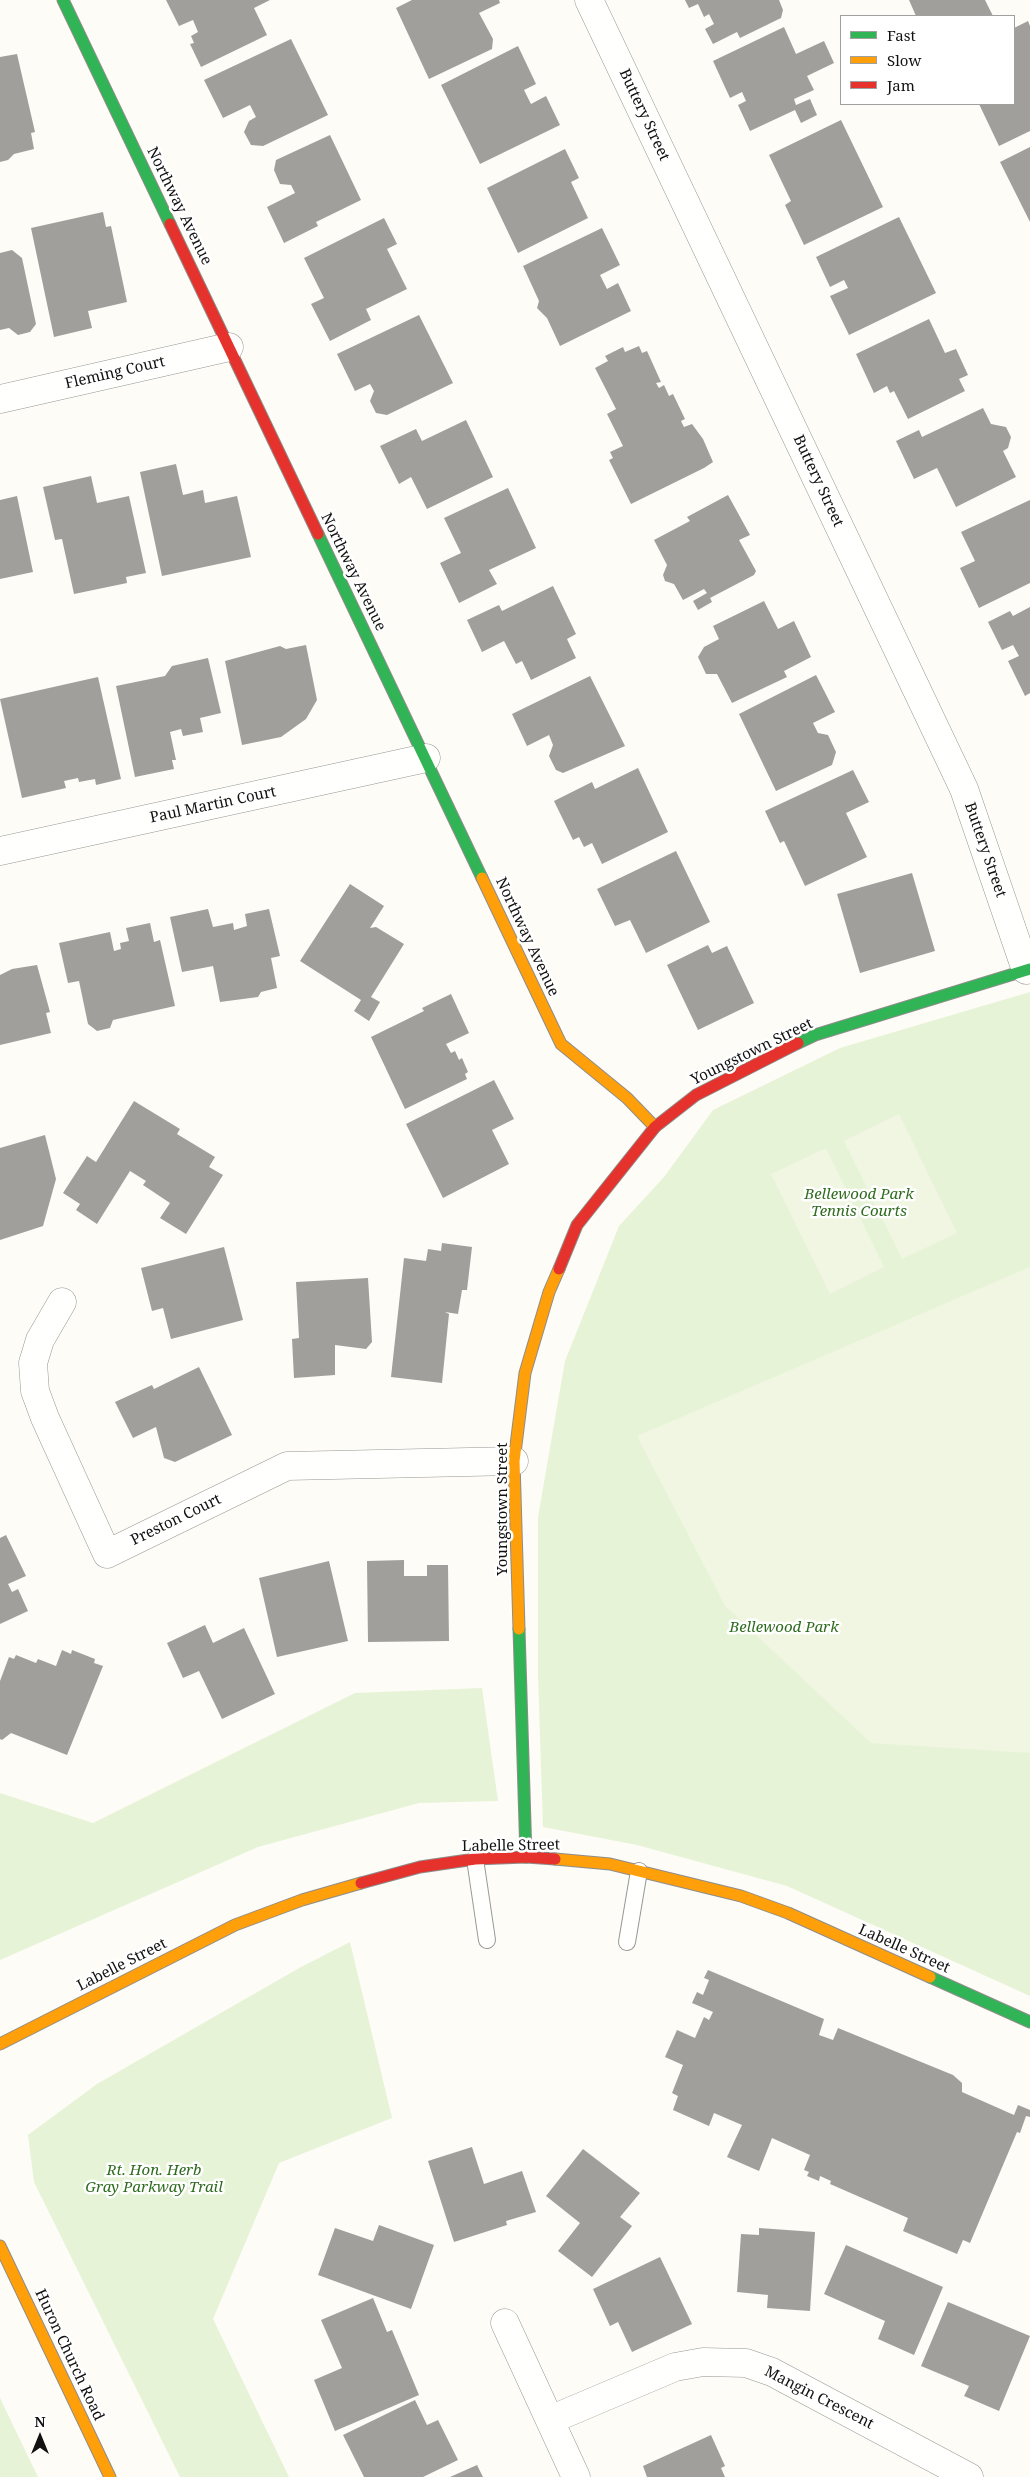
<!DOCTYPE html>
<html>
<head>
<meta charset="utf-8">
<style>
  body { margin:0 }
  #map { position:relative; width:1030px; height:2477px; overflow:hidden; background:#fdfcf7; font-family:"Noto Serif",serif }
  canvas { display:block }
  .legend { position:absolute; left:840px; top:15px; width:175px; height:90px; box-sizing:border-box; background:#fff; border:1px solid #a0a0a0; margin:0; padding:6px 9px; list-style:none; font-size:15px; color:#111 }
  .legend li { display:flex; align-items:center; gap:10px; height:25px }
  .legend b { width:25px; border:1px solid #a0a0a0 }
  .north { position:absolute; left:15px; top:2412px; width:50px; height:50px; -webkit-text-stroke:4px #fff; paint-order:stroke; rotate:0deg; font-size:14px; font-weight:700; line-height:20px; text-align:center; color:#111 }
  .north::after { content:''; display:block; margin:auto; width:18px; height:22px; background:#111; clip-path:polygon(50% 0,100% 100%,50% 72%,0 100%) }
</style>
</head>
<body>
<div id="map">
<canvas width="1030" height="2477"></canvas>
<ul class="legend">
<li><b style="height:6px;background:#30b455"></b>Fast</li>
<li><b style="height:6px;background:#ff9f0a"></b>Slow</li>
<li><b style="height:6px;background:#e5322d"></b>Jam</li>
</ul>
<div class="north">N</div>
</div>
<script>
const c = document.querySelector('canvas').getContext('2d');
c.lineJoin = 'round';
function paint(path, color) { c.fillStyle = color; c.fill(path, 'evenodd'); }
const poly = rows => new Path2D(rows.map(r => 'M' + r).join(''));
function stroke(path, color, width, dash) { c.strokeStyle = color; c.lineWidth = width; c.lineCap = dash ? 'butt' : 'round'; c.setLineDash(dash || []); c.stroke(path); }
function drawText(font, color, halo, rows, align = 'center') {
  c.font = font + ' "Noto Serif",serif'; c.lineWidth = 5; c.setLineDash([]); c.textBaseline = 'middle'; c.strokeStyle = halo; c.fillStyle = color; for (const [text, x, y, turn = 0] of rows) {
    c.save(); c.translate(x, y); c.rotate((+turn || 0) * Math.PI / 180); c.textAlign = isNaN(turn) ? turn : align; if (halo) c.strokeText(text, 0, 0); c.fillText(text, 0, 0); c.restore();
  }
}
const green = poly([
  [1030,992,1030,1996,787,1886,637,1845,543,1827,538,1676,538,1517,565,1361,619,1226,664,1177,713,1110,840,1048],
  [482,1688,498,1801,419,1803,258,1847,0,1960,0,1793,93,1823,355,1693],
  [350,1942,392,2118,279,2163,213,2319,289,2477,180,2477,34,2182,28,2135,97,2084,301,1967],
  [0,2398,38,2477,0,2477]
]);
const pitch = poly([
  [899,1114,957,1233,902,1259,844,1141],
  [826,1148,884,1267,830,1294,771,1174],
  [1030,1267,1030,1753,871,1743,725,1606,637,1436]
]);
const building = poly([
  [166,0,270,0,254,8,267,35,201,67,190,44,194,43,191,36,198,32,193,20,179,26],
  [412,0,499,0,500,3,479,13,493,39,492,49,429,79,396,8],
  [685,0,779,0,783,10,781,18,740,38,737,32,713,44,705,29,714,24,709,14,704,17,698,4,689,8],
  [909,0,985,0,993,16,916,16],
  [1028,21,1030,26,1030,131,999,146,979,104,1014,104,1014,28],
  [784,27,796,54,824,41,834,63,807,76,814,90,794,99,796,105,810,99,817,115,801,123,795,110,750,131,738,105,746,101,742,92,730,98,713,61],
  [291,39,328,115,263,146,251,145,244,132,249,121,256,117,250,105,223,118,204,80],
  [518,46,536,84,524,90,531,104,546,96,560,125,480,164,441,85],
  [17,54,35,132,31,133,34,149,14,154,8,160,0,162,0,57],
  [841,120,883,207,804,245,785,205,791,201,769,155],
  [330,135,361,200,316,222,318,226,284,243,267,207,295,193,291,185,280,184,274,170,276,160],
  [1030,147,1030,222,1000,162],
  [565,149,579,178,571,182,588,218,518,253,487,188],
  [103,212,106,227,111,226,127,302,88,311,92,328,54,337,31,228],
  [899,217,936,293,849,335,830,296,848,288,844,280,830,287,816,257],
  [384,218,397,244,387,249,407,289,366,309,371,320,330,341,311,304,324,298,304,258],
  [602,228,620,265,600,275,607,289,618,283,631,311,560,346,547,318,537,308,539,301,523,266],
  [12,250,22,258,36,324,30,332,18,335,9,328,0,330,0,253],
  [419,315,453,383,387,415,376,413,370,401,374,391,370,384,355,391,337,354],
  [929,319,945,353,956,349,968,375,959,379,965,391,908,419,894,391,890,393,887,386,874,393,856,354],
  [639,346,642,353,647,351,661,382,656,383,659,388,664,385,669,396,673,394,685,419,681,421,684,427,692,424,703,439,713,462,704,468,631,504,609,460,613,458,610,452,623,446,607,414,616,409,595,368,608,361,605,356,623,347,625,352],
  [983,408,991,424,1006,427,1011,437,1008,448,1003,451,1016,477,956,507,937,468,914,479,896,441,919,430,922,437],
  [466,420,493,477,427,509,411,477,399,484,380,446,416,429,422,441],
  [176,464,183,495,203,490,205,503,237,496,251,557,162,576,140,472],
  [91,476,97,503,129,496,146,573,126,577,127,583,74,594,62,539,55,540,43,487],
  [508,488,536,548,489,570,497,584,459,603,440,563,461,553,444,518],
  [728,495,750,535,739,540,756,571,754,575,710,598,712,602,698,610,693,601,707,593,704,589,683,600,674,584,665,581,663,575,667,565,654,540,690,521,687,517],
  [17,496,33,572,0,579,0,500],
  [1030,500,1030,583,979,608,960,568,975,561,961,532],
  [553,586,576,634,567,639,576,658,531,680,522,661,516,664,504,641,482,652,467,620,499,605,502,611],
  [764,601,778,629,794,621,811,657,784,671,787,677,732,703,717,674,706,674,698,657,704,647,719,639,713,626],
  [1030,607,1030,693,1025,696,1008,661,1019,656,1013,645,1002,650,988,622,1010,611,1013,616],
  [306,645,317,700,306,719,281,737,242,745,225,661,280,646,286,649],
  [208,658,221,713,200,718,203,732,183,736,181,729,170,732,176,760,172,760,174,769,135,777,116,686,165,676,172,666],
  [816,675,835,712,813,723,818,733,828,735,836,752,832,765,776,791,739,714],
  [590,676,625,746,563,773,556,770,549,756,553,745,549,735,527,746,512,714],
  [98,677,121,779,96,785,95,779,79,782,78,778,64,781,66,788,22,798,0,699],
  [638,768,668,832,602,864,592,843,584,847,579,837,573,840,554,801,592,782,595,789],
  [853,770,869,802,846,813,867,857,805,886,784,841,780,843,765,811],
  [676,851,710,922,646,953,630,920,615,926,597,889],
  [912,873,935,951,860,973,837,894],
  [350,884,384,906,370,928,376,927,404,944,371,997,380,1002,369,1021,354,1011,361,1000,300,961],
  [208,909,213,927,233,923,234,930,247,926,245,914,269,909,280,956,271,958,277,988,261,992,258,997,220,1002,213,966,182,972,170,917],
  [150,923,154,942,160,940,175,1006,113,1020,110,1028,97,1031,88,1024,79,981,68,983,59,943,110,932,114,951,121,949,120,943,129,941,126,928],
  [708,945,712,953,727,946,754,1003,698,1030,667,965],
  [37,965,50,1012,46,1013,51,1033,0,1045,0,975,12,969],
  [451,994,469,1033,446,1044,451,1053,455,1051,459,1060,462,1058,468,1072,465,1074,467,1079,405,1109,371,1037,424,1011,422,1008],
  [494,1080,514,1119,492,1130,509,1164,443,1198,406,1124],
  [134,1101,180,1129,177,1134,215,1157,209,1167,223,1175,186,1234,160,1218,170,1203,143,1185,146,1181,130,1171,97,1224,76,1210,80,1204,63,1193,87,1156,96,1162],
  [45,1135,56,1179,43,1226,0,1240,0,1148],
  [442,1243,472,1247,467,1290,462,1290,458,1314,445,1312,449,1314,442,1383,391,1377,404,1258,426,1261,428,1249,441,1251],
  [224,1247,243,1320,171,1339,163,1308,152,1311,141,1268],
  [368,1278,372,1342,366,1349,335,1345,335,1375,294,1378,292,1339,299,1338,296,1282],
  [199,1367,232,1435,175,1462,164,1458,156,1427,133,1438,115,1402,152,1385,154,1389],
  [6,1535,26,1576,8,1584,12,1592,18,1589,28,1611,0,1624,0,1538],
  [404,1560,404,1576,427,1576,427,1565,448,1565,449,1641,368,1642,367,1561],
  [329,1561,348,1641,277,1657,259,1578],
  [205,1625,213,1643,244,1628,275,1694,222,1719,199,1671,183,1678,167,1643],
  [62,1650,71,1654,72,1650,95,1659,94,1663,103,1666,67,1755,11,1733,2,1740,0,1739,0,1681,9,1657,14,1659,16,1655,36,1663,38,1659,56,1666],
  [708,1970,824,2019,819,2035,833,2040,838,2028,953,2075,962,2083,962,2092,1014,2115,1018,2105,1030,2110,1030,2117,1026,2116,1020,2133,1017,2132,970,2243,963,2240,957,2254,903,2231,908,2218,830,2184,831,2181,820,2176,819,2181,807,2176,809,2172,804,2170,810,2155,772,2138,759,2171,727,2157,742,2125,714,2113,709,2126,673,2110,678,2096,672,2093,683,2065,665,2057,677,2030,695,2038,704,2017,709,2020,713,2012,692,2003,697,1992,703,1995,709,1980,704,1978],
  [472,2147,484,2184,522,2171,536,2212,506,2221,507,2225,454,2242,428,2161],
  [583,2149,640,2193,620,2217,632,2226,592,2277,558,2251,580,2223,546,2196],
  [379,2225,434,2245,411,2309,318,2275,335,2228,373,2241],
  [759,2228,815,2232,810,2311,767,2308,768,2295,737,2292,741,2234,759,2235],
  [846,2245,943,2287,914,2355,878,2339,885,2321,824,2294],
  [660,2257,692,2324,632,2352,618,2322,610,2326,593,2289],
  [373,2298,387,2332,392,2330,419,2395,335,2431,314,2380,342,2368,321,2320],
  [948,2302,1030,2336,999,2411,964,2396,969,2386,921,2366],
  [415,2400,427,2425,438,2420,458,2460,423,2477,364,2477,343,2435],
  [711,2435,725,2466,721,2468,725,2477,647,2477,643,2466],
  [477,2465,483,2477,450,2477]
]);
const lane = poly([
  [475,1859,487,1940],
  [627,1942,639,1871]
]);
const street = poly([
  [589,0,964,789,1026,970],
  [0,399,229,347],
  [0,851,426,758],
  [62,1302,40,1340,33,1363,35,1391,45,1418,107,1554,287,1466,514,1461],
  [505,2323,576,2477],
  [550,2420,675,2367,703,2362,746,2363,772,2372,969,2477]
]);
const fast = poly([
  [63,0,170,224],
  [318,534,482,878],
  [798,1043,815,1035,1030,969],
  [519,1629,526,1857],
  [930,1977,1030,2022]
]);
const slow = poly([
  [482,878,561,1044,627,1098,655,1127],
  [519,1629,514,1461,525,1373,549,1292,559,1269],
  [555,1859,610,1864,741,1896,788,1913,930,1977],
  [0,2044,235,1925,302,1900,361,1883],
  [0,2246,110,2477]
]);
const jam = poly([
  [170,224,318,534],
  [559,1269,577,1225,655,1127,696,1095,798,1043],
  [361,1883,420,1867,475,1859,526,1857,555,1859]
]);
const streetNames = [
  ["Buttery Street",644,115,65],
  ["Northway Avenue",179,206,64],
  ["Fleming Court",115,373,-13],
  ["Buttery Street",818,481,65],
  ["Northway Avenue",353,572,64],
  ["Paul Martin Court",213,805,-12],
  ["Buttery Street",985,850,71],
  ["Northway Avenue",527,937,65],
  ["Youngstown Street",752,1052,-26],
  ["Youngstown Street",503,1509,-90],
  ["Preston Court",176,1520,-26],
  ["Labelle Street",511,1846,-1],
  ["Labelle Street",904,1949,24],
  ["Labelle Street",122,1965,-27],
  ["Huron Church Road",69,2355,65],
  ["Mangin Crescent",819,2398,27]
];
const parkNames = [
  ["Bellewood Park",859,1195],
  ["Tennis Courts",859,1212],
  ["Bellewood Park",784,1628],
  ["Rt. Hon. Herb",154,2171],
  ["Gray Parkway Trail",154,2188]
];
paint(green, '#e7f3d7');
paint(pitch, '#f0f6e1');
paint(building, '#a19f9c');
stroke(lane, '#979795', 18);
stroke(street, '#979795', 29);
stroke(fast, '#8e8d8b', 13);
stroke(slow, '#8e8d8b', 13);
stroke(jam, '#8e8d8b', 13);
stroke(lane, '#fffffe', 16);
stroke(street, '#fffffe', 28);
stroke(fast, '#30b455', 11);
stroke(slow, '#ff9f0a', 11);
stroke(jam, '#e5322d', 11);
drawText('15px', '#111', '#fff', streetNames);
drawText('italic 15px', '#2f6b1f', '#fff', parkNames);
</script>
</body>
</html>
